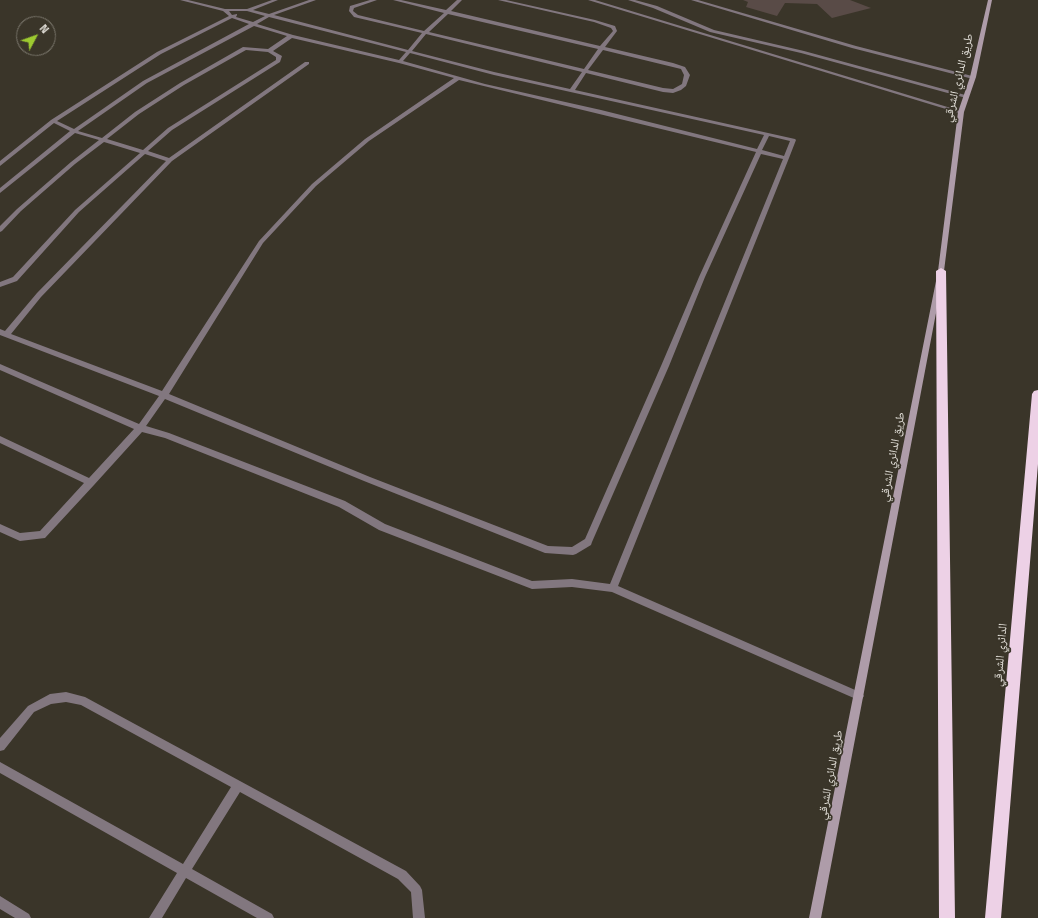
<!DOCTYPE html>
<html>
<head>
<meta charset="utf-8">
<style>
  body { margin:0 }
  #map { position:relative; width:1038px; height:918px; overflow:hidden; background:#3a3529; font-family:"Titillium Web",sans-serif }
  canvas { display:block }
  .north { position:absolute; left:16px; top:16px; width:40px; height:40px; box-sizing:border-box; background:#3a3529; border:1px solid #7d796f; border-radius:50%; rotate:49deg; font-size:11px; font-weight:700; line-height:16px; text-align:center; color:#e2dfd8 }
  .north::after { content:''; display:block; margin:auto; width:14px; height:18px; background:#9dca30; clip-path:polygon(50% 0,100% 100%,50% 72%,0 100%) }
</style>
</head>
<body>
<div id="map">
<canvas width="1038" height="918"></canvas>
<div class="north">N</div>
</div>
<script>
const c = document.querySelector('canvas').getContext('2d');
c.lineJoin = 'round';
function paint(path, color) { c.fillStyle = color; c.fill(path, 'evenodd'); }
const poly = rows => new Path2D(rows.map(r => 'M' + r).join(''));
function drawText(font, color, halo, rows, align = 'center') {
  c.font = font + ' "Titillium Web","Noto Naskh Arabic",sans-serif'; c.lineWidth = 3.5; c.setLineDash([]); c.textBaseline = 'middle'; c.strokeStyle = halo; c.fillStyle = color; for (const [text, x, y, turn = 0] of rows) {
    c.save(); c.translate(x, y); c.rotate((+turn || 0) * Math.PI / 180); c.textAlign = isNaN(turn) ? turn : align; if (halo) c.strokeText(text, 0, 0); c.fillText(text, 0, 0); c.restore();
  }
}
const building = poly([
  [743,0,850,0,871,8,832,18,817,4,785,3,777,16,746,7,748,2]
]);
const lane = poly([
  [180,0,188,0,225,9,247,9,272,0,278,0,253,10,269,14,309,0,316,0,274,15,408,50,422,33,354,17,349,11,350,6,370,0,377,0,354,8,353,11,358,15,424,31,444,13,393,0,401,0,446,10,457,0,462,0,451,11,600,46,613,31,611,28,594,22,498,0,506,0,595,20,615,26,617,31,605,47,673,63,685,67,690,75,686,86,681,90,673,93,663,92,586,73,575,90,795,139,796,140,789,158,618,586,862,693,864,696,862,699,859,701,856,699,612,592,572,587,532,589,379,530,339,507,165,438,142,432,94,485,45,538,20,541,0,532,0,524,20,533,40,531,84,483,0,443,0,436,89,478,134,429,0,370,0,364,139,424,159,396,0,335,0,329,5,331,37,293,166,161,145,154,79,212,17,281,0,287,0,282,13,277,75,210,140,153,104,142,75,164,21,211,2,231,0,232,0,226,17,209,71,162,99,140,75,133,0,193,0,188,70,131,54,123,0,166,0,161,51,120,157,52,229,16,223,11,180,0],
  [229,11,247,11,265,16,253,22,236,17,237,15,237,14,232,15,229,11],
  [448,14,598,49,584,69,429,32,448,14],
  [269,17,406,52,399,60,293,35,257,24,269,17],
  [232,18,249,24,143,81,74,129,57,121,161,54,232,18],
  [254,26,287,36,268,49,243,47,180,83,135,112,102,138,78,131,147,83,254,26],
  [426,34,582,72,570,89,494,72,412,51,426,34],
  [292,38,399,63,454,78,365,139,312,184,259,241,162,391,11,334,41,297,172,161,309,64,309,62,305,62,169,158,148,151,172,130,280,62,282,56,273,51,292,38],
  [246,50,268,52,276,57,276,60,168,128,143,150,107,139,139,114,184,85,246,50],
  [603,50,681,69,684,75,682,84,673,89,663,88,588,70,603,50],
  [410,53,494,75,764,135,757,149,601,110,485,84,403,61,410,53],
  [459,80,756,152,699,277,661,366,585,539,572,547,548,546,370,477,169,394,263,243,316,186,369,141,459,80],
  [769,136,790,141,784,156,762,150,769,136],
  [761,154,783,159,610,584,572,579,532,581,385,524,345,501,169,433,146,426,165,399,364,481,545,553,573,555,576,554,591,545,592,542,669,366,705,277,761,154],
  [588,0,595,0,964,112,959,113,588,0],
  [628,0,635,0,657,6,714,30,804,51,969,96,966,98,801,53,710,32,653,8,628,0],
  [691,0,698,0,856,46,976,77,973,79,852,48,691,0],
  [66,692,85,697,406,871,420,886,422,890,425,918,413,918,411,892,398,879,240,792,192,869,272,914,274,918,257,918,186,878,162,918,149,918,177,873,0,773,0,762,183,864,231,787,81,705,66,702,51,704,34,712,4,750,0,751,0,738,28,706,50,694,66,692],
  [0,896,29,914,31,918,15,918,0,909,0,896]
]);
const secondary = poly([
  [988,0,992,0,976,77,964,112,944,271,821,918,809,918,938,271,958,112,970,77,988,0]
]);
const highway = poly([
  [941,268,946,271,955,918,939,918,936,271,941,268],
  [1038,390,1038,464,1001,918,985,918,1032,394,1034,391,1038,390]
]);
const streetNames = [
  ["طريق الدائري الشرقي",959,78,-76],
  ["طريق الدائري الشرقي",893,457,-79],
  ["الدائري الشرقي",1001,655,-85],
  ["طريق الدائري الشرقي",831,775,-79]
];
paint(building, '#594b47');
paint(lane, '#82777f');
paint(secondary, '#ae9ca9');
paint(highway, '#edd1e6');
drawText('12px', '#e2dfd8', '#3a3529', streetNames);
</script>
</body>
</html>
